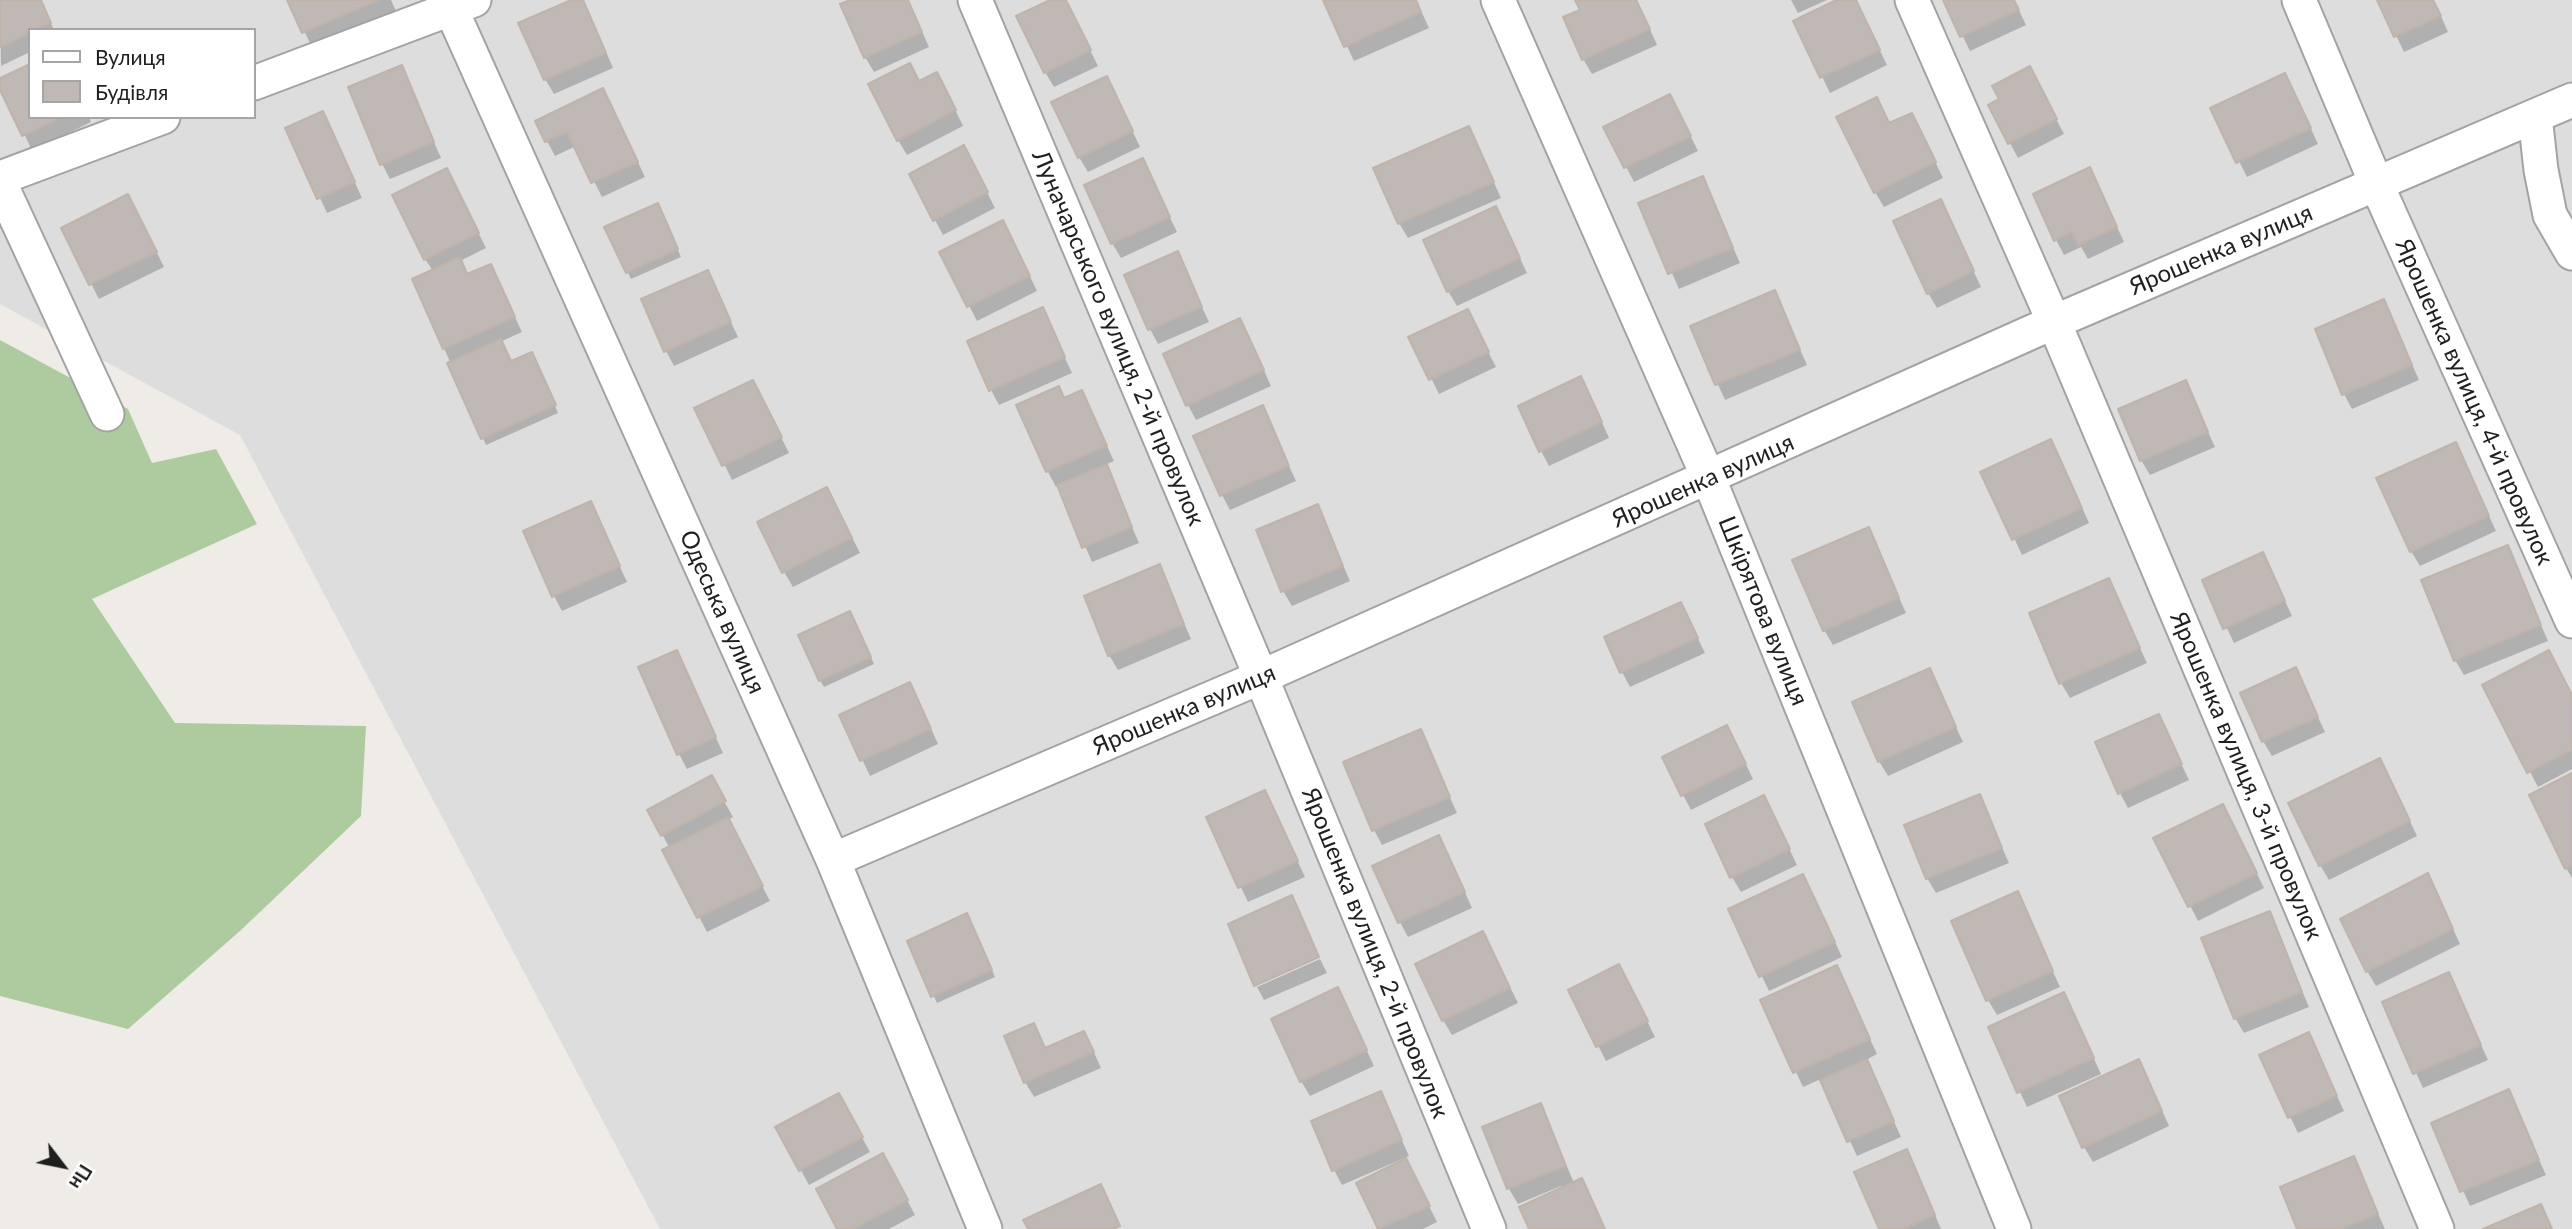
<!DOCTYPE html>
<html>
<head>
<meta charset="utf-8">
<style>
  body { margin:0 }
  #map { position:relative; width:2572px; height:1229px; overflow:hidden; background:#efece7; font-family:Lato,sans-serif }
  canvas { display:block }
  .legend { position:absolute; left:28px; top:28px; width:228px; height:91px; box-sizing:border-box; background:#fff; border:2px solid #a5a5a5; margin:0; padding:9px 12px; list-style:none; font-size:21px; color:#1f1f1f }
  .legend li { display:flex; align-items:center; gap:14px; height:35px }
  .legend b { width:35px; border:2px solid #a5a5a5 }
  .north { position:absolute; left:28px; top:1131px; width:70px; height:70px; -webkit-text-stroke:5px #fff; paint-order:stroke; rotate:122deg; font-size:19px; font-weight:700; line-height:28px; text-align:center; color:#1f1f1f }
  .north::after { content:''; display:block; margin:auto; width:24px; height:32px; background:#1f1f1f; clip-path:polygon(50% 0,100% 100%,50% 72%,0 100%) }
</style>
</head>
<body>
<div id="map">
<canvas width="2572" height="1229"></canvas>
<ul class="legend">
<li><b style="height:9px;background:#fff"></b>Вулиця</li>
<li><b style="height:19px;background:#bfb8b4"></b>Будівля</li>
</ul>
<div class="north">Пн</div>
</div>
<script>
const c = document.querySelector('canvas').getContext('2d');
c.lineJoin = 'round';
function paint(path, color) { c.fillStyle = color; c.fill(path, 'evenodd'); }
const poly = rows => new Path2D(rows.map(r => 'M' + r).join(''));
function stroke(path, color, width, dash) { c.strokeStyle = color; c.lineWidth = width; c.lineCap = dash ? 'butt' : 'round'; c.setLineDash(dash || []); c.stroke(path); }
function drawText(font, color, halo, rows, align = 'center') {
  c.font = font + ' Lato,sans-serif'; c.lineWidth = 5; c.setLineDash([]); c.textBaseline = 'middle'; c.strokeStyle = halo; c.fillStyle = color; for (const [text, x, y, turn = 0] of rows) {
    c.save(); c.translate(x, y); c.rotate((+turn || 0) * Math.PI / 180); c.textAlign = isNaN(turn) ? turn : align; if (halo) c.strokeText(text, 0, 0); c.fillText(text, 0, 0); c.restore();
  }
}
const residential = poly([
  [0,0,2572,0,2572,1229,660,1229,240,435,0,304],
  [30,30,254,30,254,117,30,117]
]);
const forest = poly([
  [0,340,128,409,152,463,216,449,257,524,92,599,175,723,366,726,361,816,240,931,128,1029,0,996]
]);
const shadow = poly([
  [0,0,40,0,54,30,30,30,30,52,1,66],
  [289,0,391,0,396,11,312,47],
  [575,0,582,0,589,12,613,68,554,94,545,79],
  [854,0,908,0,929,47,874,72,865,57],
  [1054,0,1065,0,1098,66,1054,87,1045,72],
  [1325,0,1416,0,1429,28,1354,61],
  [1577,0,1637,0,1657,45,1592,74,1583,59,1582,11],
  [1791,0,1827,0,1798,13],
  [1840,0,1855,0,1887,65,1830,93,1795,21],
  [1945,0,2014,0,2026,25,1970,51],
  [2379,0,2434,0,2448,32,2404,52],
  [401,67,441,158,390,179,382,164],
  [1107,78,1140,147,1088,172,1079,157],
  [0,80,30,117,89,117,91,122,32,151],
  [919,83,945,89,963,126,907,155,898,140],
  [2038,84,2064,134,2018,158,2010,143,2001,100],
  [2293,90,2318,144,2247,177,2213,109],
  [1876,99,1890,125,1920,130,1943,178,1884,207,1875,192],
  [611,105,645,177,602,197,576,146,555,156,537,122],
  [1678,111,1698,151,1634,182,1606,128],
  [323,114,362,198,327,213,288,129],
  [1469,128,1501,198,1408,238,1399,223],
  [972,163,995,208,943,235,911,175],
  [1148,173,1177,232,1121,258,1112,243],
  [1702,178,1740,263,1679,289,1641,203],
  [2097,184,2124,242,2088,259,2081,247,2064,255,2056,240],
  [455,186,486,248,460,261,468,276,491,266,522,332,500,342,511,363,535,361,558,413,486,445,444,348,433,271,425,259],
  [1941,202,1981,287,1937,308,1928,293],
  [136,211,164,267,99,299,63,229],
  [661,212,681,257,631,279,607,228],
  [1503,223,1527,273,1457,306,1448,291],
  [1011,237,1037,291,977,321,942,253],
  [1177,254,1209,322,1158,344,1150,329],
  [707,272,738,337,674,366,666,351],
  [1774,292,1807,365,1725,400,1692,327],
  [2384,301,2419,380,2352,409,2344,394],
  [1042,310,1072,373,999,405,991,390],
  [1475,326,1496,367,1439,394,1411,338],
  [1248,335,1271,386,1196,420,1188,405],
  [2185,382,2215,447,2150,475,2141,460],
  [1082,392,1114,461,1105,465,1139,543,1092,562,1059,485,1056,487,1048,472,1019,406,1064,399],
  [1589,394,1609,438,1549,466,1541,451],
  [761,397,789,453,732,480,697,409],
  [1262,408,1296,481,1230,510,1222,495],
  [2455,444,2496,531,2420,566,2411,551],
  [2059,456,2089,523,2022,555,1983,472],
  [590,503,627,582,562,611,554,596],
  [835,504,860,553,793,587,784,572],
  [1317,506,1350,581,1292,606,1283,591],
  [1868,529,1906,613,1833,645,1824,630],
  [2507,547,2548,641,2464,675,2455,660],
  [1159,566,1191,639,1118,670,1109,655],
  [2270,569,2292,616,2234,643,2204,580],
  [2108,580,2147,663,2070,698,2061,683],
  [1681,604,1705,653,1630,687,1622,672],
  [854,620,874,664,824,687,820,680],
  [676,652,723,753,687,769,679,754],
  [2295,669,2325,732,2272,756,2263,741],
  [1929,670,1963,742,1888,776,1879,761],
  [2485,686,2572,697,2572,769,2538,787],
  [918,699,938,744,870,776,841,715],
  [2158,716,2189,780,2128,808,2120,793],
  [1420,731,1457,813,1382,845,1374,830],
  [1735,742,1753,779,1691,810,1683,795],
  [2572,775,2572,878,2566,868],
  [2388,776,2417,836,2329,880,2320,865],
  [711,778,733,817,728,820,770,901,707,932,665,851,670,849,649,810],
  [1265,792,1305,877,1248,902,1208,818],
  [1979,796,2009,863,1936,893,1927,878],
  [1772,813,1797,865,1741,892,1732,877],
  [2231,821,2264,888,2198,921,2156,839],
  [1447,852,1472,908,1408,937,1400,922],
  [2428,875,2460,944,2376,986,2367,971],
  [1811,891,1842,957,1769,991,1730,910],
  [2017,893,2060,987,1997,1015,1988,1000],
  [1291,897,1319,956,1255,984],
  [2269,913,2309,1007,2244,1033,2235,1018],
  [971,923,995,977,937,1003,909,942],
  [1483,933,1518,1003,1452,1035,1443,1020],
  [1320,959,1327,973,1264,1000,1257,987],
  [1837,968,1877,1054,1866,1060,1901,1137,1857,1156,1821,1079,1803,1087,1763,1001],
  [2449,975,2488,1060,2423,1088,2384,1003],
  [1627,981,1655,1037,1606,1061,1570,991],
  [1338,989,1374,1066,1310,1096,1301,1081],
  [2064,994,2101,1074,2027,1107,1990,1028],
  [1034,1025,1046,1049,1092,1048,1101,1068,1034,1097,1025,1082],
  [2308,1035,2344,1111,2298,1133,2261,1056],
  [2147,1076,2169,1126,2093,1162,2084,1147],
  [2508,1092,2546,1175,2470,1206,2433,1124],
  [1380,1093,1409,1156,1342,1185,1334,1170],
  [1541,1105,1574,1183,1590,1195,1605,1229,1531,1229,1563,1189,1561,1186,1518,1204,1509,1189,1485,1128],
  [847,1110,870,1152,809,1185,778,1128],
  [1906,1152,1914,1166,1941,1229,1881,1229],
  [2353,1159,2385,1229,2299,1229],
  [891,1170,915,1215,889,1229,839,1229],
  [1414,1176,1437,1222,1423,1229,1380,1229,1358,1184]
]);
const building = poly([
  [0,0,41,0,51,23,30,30,30,33,0,47,0,0],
  [287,0,378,0,302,33,287,0],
  [571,0,583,0,606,53,544,80,518,23,571,0],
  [850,0,908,0,922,32,864,58,840,4,850,0],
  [1050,0,1066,0,1091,50,1044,73,1016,16,1050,0],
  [1323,0,1416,0,1421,12,1344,47,1323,0],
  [1575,0,1636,0,1650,29,1582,60,1563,17,1580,10,1575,0],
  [1836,0,1856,0,1880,50,1820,78,1793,21,1836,0],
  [1943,0,2014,0,2019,10,1960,37,1943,0],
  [2377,0,2433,0,2441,16,2394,37,2377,0],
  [910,63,919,81,937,72,956,110,897,141,868,84,910,63],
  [30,64,30,117,62,117,22,136,0,90,0,78,30,64],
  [402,65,434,142,380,165,348,87,402,65],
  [2030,66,2057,119,2008,144,1988,105,1999,99,1992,86,2030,66],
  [2285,73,2311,128,2236,163,2210,108,2285,73],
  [1107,76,1133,131,1078,158,1051,102,1107,76],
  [603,88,638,162,591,183,567,132,545,142,535,121,603,88],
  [1670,94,1691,136,1624,168,1603,127,1670,94],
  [1877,97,1889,123,1912,113,1936,162,1874,193,1836,117,1877,97],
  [323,111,355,182,317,199,285,128,323,111],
  [1469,126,1494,182,1398,224,1373,168,1469,126],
  [964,145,988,192,933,221,909,174,964,145],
  [1143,158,1170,217,1111,244,1084,185,1143,158],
  [2090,167,2117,227,2078,245,2072,232,2054,241,2033,194,2090,167],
  [447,168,479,233,424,260,392,195,447,168],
  [1703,176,1733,248,1668,274,1638,203,1703,176],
  [128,194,157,252,89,285,61,228,128,194],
  [1941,199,1974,271,1927,294,1893,221,1941,199],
  [658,203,678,249,626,273,604,227,658,203],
  [1496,206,1520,258,1447,292,1423,240,1496,206],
  [1003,220,1030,276,967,307,939,252,1003,220],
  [1178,251,1202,307,1148,330,1124,275,1178,251],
  [460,257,467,274,491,264,515,317,443,349,412,279,460,257],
  [708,270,731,322,664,352,641,299,708,270],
  [1775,290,1800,350,1715,385,1690,326,1775,290],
  [2384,299,2412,365,2342,395,2315,329,2384,299],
  [1043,307,1065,357,989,391,967,341,1043,307],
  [1468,309,1489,352,1429,380,1408,337,1468,309],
  [1240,318,1264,370,1186,406,1163,354,1240,318],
  [501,339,511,361,532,352,556,405,481,439,447,363,501,339],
  [1581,376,1602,422,1539,452,1518,406,1581,376],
  [753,380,782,437,722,466,694,408,753,380],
  [2186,380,2208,432,2140,461,2118,409,2186,380],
  [1059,386,1064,398,1082,390,1107,446,1046,472,1016,405,1059,386],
  [1263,405,1289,466,1220,496,1193,436,1263,405],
  [2051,439,2082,508,2012,540,1980,472,2051,439],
  [2456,442,2489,516,2410,552,2376,478,2456,442],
  [1107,464,1132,527,1082,548,1057,485,1107,464],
  [827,487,852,538,782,573,757,522,827,487],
  [591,501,620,566,552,597,523,531,591,501],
  [1318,504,1343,566,1281,592,1256,530,1318,504],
  [1869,527,1899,598,1823,631,1792,560,1869,527],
  [2508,545,2541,625,2454,661,2421,580,2508,545],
  [2263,552,2285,601,2223,629,2202,580,2263,552],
  [1160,564,1184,624,1108,656,1084,596,1160,564],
  [2109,578,2140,648,2059,684,2029,613,2109,578],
  [1681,602,1698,638,1620,673,1604,637,1681,602],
  [850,611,871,657,819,681,798,635,850,611],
  [677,650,716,737,677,755,638,667,677,650],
  [2549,650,2572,695,2572,750,2527,773,2482,685,2549,650],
  [2296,667,2318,717,2262,742,2240,693,2296,667],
  [1930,668,1956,727,1878,762,1852,702,1930,668],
  [910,682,931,729,860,761,839,715,910,682],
  [2159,714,2182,764,2118,794,2095,742,2159,714],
  [1727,725,1746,764,1681,796,1662,757,1727,725],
  [1421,729,1450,797,1372,831,1343,762,1421,729],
  [2380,758,2410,821,2319,866,2288,803,2380,758],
  [2572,773,2572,865,2565,869,2529,795,2572,773],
  [712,775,726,801,661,836,647,810,712,775],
  [1265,790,1298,861,1238,888,1206,817,1265,790],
  [1980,794,2002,848,1926,879,1904,825,1980,794],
  [1764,795,1790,849,1730,878,1705,824,1764,795],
  [2223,804,2257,873,2188,907,2153,838,2223,804],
  [728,817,763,886,697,918,662,850,728,817],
  [1439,835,1465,892,1398,923,1372,866,1439,835],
  [2428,873,2453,929,2366,972,2340,919,2428,873],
  [1803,874,1835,942,1759,977,1728,909,1803,874],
  [2018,891,2053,971,1986,1001,1951,921,2018,891],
  [1292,895,1319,957,1254,986,1228,924,1292,895],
  [2270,911,2302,992,2234,1019,2201,938,2270,911],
  [967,913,992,970,931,997,907,941,967,913],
  [1483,931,1510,988,1442,1021,1415,964,1483,931],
  [1619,964,1648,1021,1596,1047,1568,990,1619,964],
  [1837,965,1870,1039,1793,1073,1760,1000,1837,965],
  [2449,972,2481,1045,2413,1074,2382,1002,2449,972],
  [1338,987,1367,1050,1300,1082,1271,1019,1338,987],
  [2064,992,2094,1058,2017,1093,1988,1027,2064,992],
  [1034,1023,1045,1048,1084,1031,1094,1052,1024,1083,1004,1036,1034,1023],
  [2309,1032,2337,1096,2288,1118,2259,1055,2309,1032],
  [1867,1059,1894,1121,1847,1142,1820,1080,1867,1059],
  [2139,1059,2162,1111,2082,1148,2059,1096,2139,1059],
  [2509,1089,2539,1160,2460,1192,2431,1123,2509,1089],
  [1381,1091,1402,1140,1332,1171,1311,1121,1381,1091],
  [839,1093,863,1137,799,1171,775,1127,839,1093],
  [1541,1103,1566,1166,1507,1189,1482,1127,1541,1103],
  [1907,1149,1935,1215,1903,1229,1879,1229,1854,1172,1907,1149],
  [883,1153,908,1200,853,1229,837,1229,816,1189,883,1153],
  [2354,1156,2378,1214,2341,1229,2297,1229,2280,1187,2354,1156],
  [1406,1158,1430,1206,1378,1229,1356,1183,1406,1158],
  [1582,1178,1605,1229,1529,1229,1519,1207,1582,1178],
  [1101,1184,1120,1226,1114,1229,1028,1229,1023,1220,1101,1184],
  [2541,1204,2552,1229,2483,1229,2541,1204]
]);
const minor = poly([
  [447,0,833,860,985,1229],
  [975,0,1261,677,1489,1229],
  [1498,0,1709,479,2014,1229],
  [1912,0,2054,322,2437,1229],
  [2299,0,2376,183,2572,621],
  [254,83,474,0],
  [2535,116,2541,170,2550,215,2572,253],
  [0,178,163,117],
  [0,183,107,414],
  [833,860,1261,677,2054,322,2572,100]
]);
const streetNames = [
  ["Ярошенка вулиця",2221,250,-23],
  ["Луначарського вулиця, 2-й провулок",1118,338,67],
  ["Ярошенка вулиця, 4-й провулок",2474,402,66],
  ["Ярошенка вулиця",1703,481,-24],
  ["Шкірятова вулиця",1763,611,68],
  ["Одеська вулиця",722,612,66],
  ["Ярошенка вулиця",1184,710,-23],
  ["Ярошенка вулиця, 3-й провулок",2246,776,67],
  ["Ярошенка вулиця, 2-й провулок",1375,953,68]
];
paint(residential, '#ddd');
paint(forest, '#adcb9f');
paint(shadow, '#0003');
paint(building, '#bfb8b4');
stroke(building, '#c0b3aa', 2);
stroke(minor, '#a3a3a3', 37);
stroke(minor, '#fff', 33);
drawText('24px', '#1f1f1f', '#fff', streetNames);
</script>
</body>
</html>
